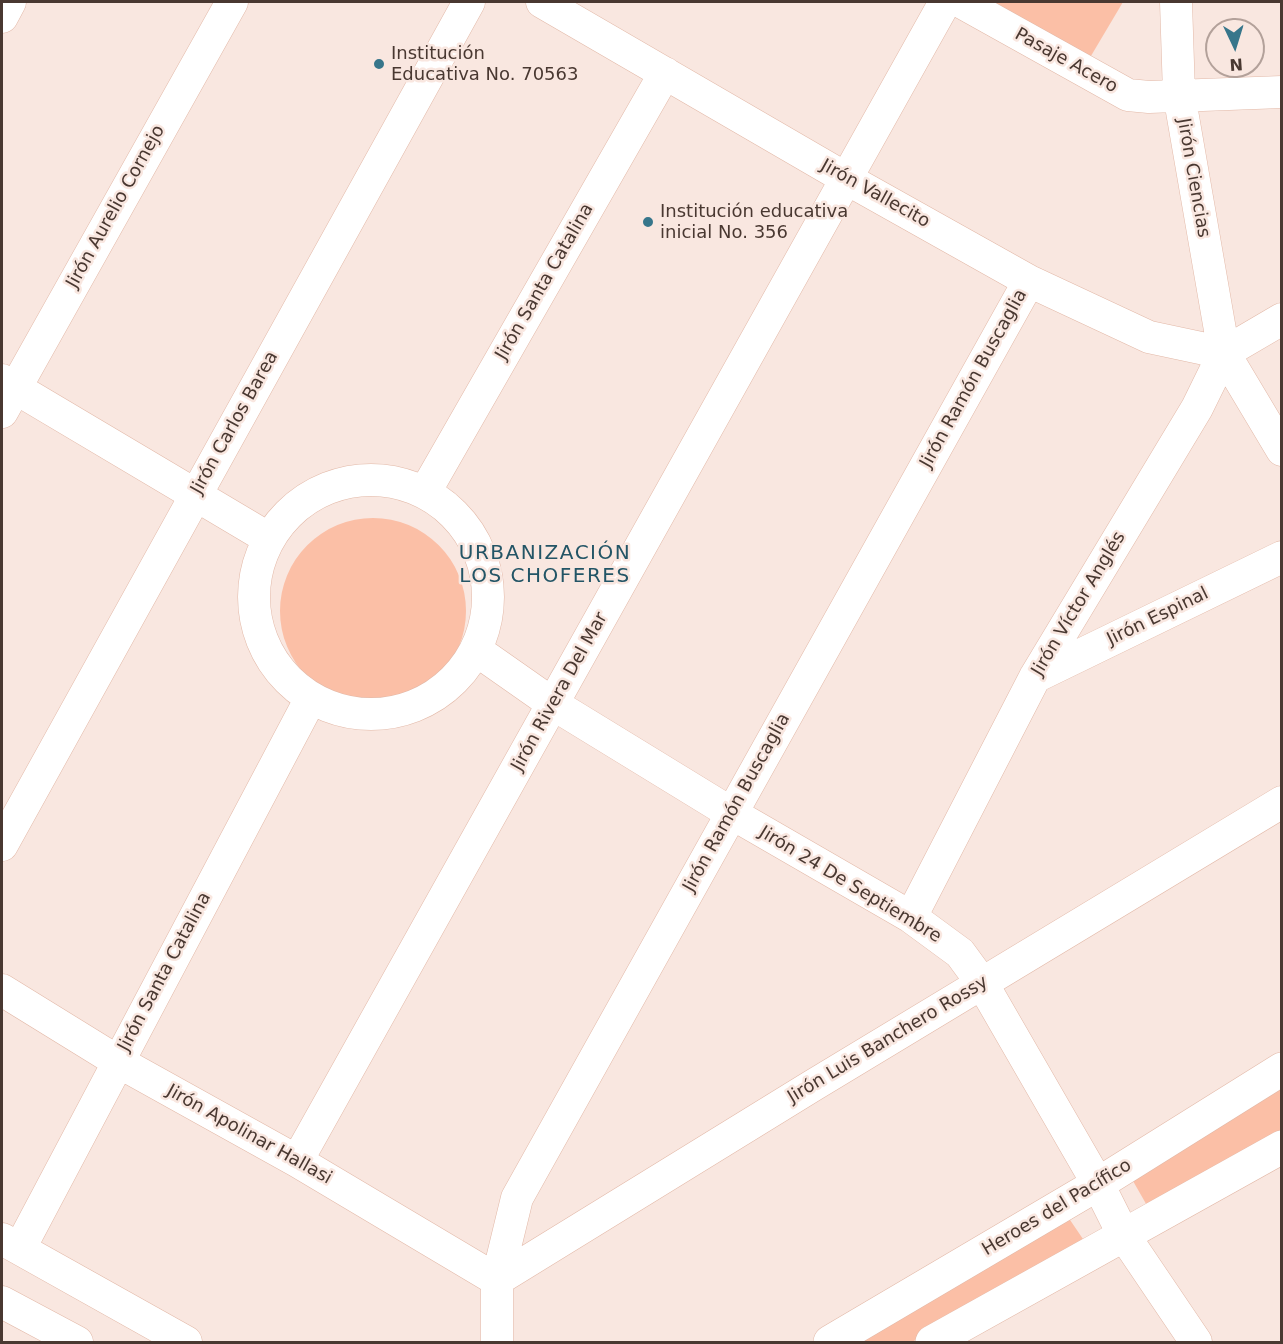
<!DOCTYPE html>
<html>
<head>
<meta charset="utf-8">
<style>
  body { margin:0 }
  #map { position:relative; width:1283px; height:1344px; overflow:hidden; background:#f9e7e0; font-family:"DejaVu Sans",sans-serif }
  canvas { display:block }
  .frame { position:absolute; inset:0; border:3px solid #493831; pointer-events:none }
  .north { position:absolute; left:1205px; top:18px; width:60px; height:60px; box-sizing:border-box; background:#f9e7e0; border:2px solid #b3a19a; border-radius:50%; rotate:176deg; font-size:16px; font-weight:700; line-height:24px; text-align:center; color:#493831 }
  .north::after { content:''; display:block; margin:auto; width:21px; height:27px; background:#37768b; clip-path:polygon(50% 0,100% 100%,50% 72%,0 100%) }
</style>
</head>
<body>
<div id="map">
<canvas width="1283" height="1344"></canvas>
<div class="frame"></div>
<div class="north">N</div>
</div>
<script>
const c = document.querySelector('canvas').getContext('2d');
c.lineJoin = 'round';
function paint(path, color) { c.fillStyle = color; c.fill(path, 'evenodd'); }
const poly = rows => new Path2D(rows.map(r => 'M' + r).join(''));
function stroke(path, color, width, dash) { c.strokeStyle = color; c.lineWidth = width; c.lineCap = dash ? 'butt' : 'round'; c.setLineDash(dash || []); c.stroke(path); }
function drawText(font, color, halo, rows, align = 'center') {
  c.font = font + ' "DejaVu Sans",sans-serif'; c.lineWidth = 5; c.setLineDash([]); c.textBaseline = 'middle'; c.strokeStyle = halo; c.fillStyle = color; for (const [text, x, y, turn = 0] of rows) {
    c.save(); c.translate(x, y); c.rotate((+turn || 0) * Math.PI / 180); c.textAlign = isNaN(turn) ? turn : align; if (halo) c.strokeText(text, 0, 0); c.fillText(text, 0, 0); c.restore();
  }
}
const green = poly([
  [982,2,1123,2,1085,66],
  '280 611a93 93 0 1 1 186 0a93 93 0 1 1-186 0Z',
  [1281,1086,1281,1132,1149,1209,1129,1174],
  [1066,1214,1085,1242,912,1342,847,1342]
]);
const minor = poly([
  [542,2,847,179,1029,281,1149,337,1224,353],
  [961,2,1128,95,1149,97,1282,92],
  [1176,2,1179,94,1224,353,1282,450],
  [2,17,10,2],
  [2,380,268,538],
  [2,412,232,2],
  '254 597a117 117 0 1 1 234 0a117 117 0 1 1-234 0Z',
  [425,492,665,73],
  [476,650,553,704,731,813,911,917,960,953,982,983,1098,1184,1123,1234,1196,1342],
  [1035,677,1282,557],
  [2,845,469,2],
  [911,917,1035,677,1197,408,1224,353,1282,319],
  [2,990,117,1061,297,1161,497,1280],
  [297,1161,945,2],
  [2,1239,186,1342],
  [20,1248,311,698],
  [497,1280,812,1086,1282,802],
  [2,1302,77,1342],
  [497,1342,497,1280,517,1198,1029,281]
]);
const tertiary = poly([
  [830,1342,1098,1184,1282,1069],
  [932,1342,1282,1147]
]);
const markers = [
  [379,64,6,"#37768b"],
  [648,222,6,"#37768b"]
];
const poiNames = [
  ["Institución",391,54],
  ["Educativa No. 70563",391,75],
  ["Institución educativa",660,212],
  ["inicial No. 356",660,233]
];
const streetNames = [
  ["Pasaje Acero",1066,61,29],
  ["Jirón Ciencias",1193,178,80],
  ["Jirón Vallecito",875,194,29],
  ["Jirón Aurelio Cornejo",116,207,-61],
  ["Jirón Santa Catalina",545,282,-60],
  ["Jirón Ramón Buscaglia",974,379,-61],
  ["Jirón Carlos Barea",235,423,-61],
  ["Jirón Víctor Anglés",1079,604,-59],
  ["Jirón Espinal",1158,617,-26],
  ["Jirón Rivera Del Mar",560,692,-61],
  ["Jirón Ramón Buscaglia",737,803,-61],
  ["Jirón 24 De Septiembre",850,885,31],
  ["Jirón Santa Catalina",165,972,-62],
  ["Jirón Luis Banchero Rossy",888,1040,-31],
  ["Jirón Apolinar Hallasi",249,1135,29],
  ["Heroes del Pacífico",1057,1208,-31]
];
const neighbourhoodNames = [
  ["URBANIZACIÓN",545,554],
  ["LOS CHOFERES",545,577]
];
paint(green, '#fbbfa6');
stroke(minor, '#e2b8a7', 33);
stroke(tertiary, '#e2b8a7', 34);
stroke(minor, '#fff', 32);
stroke(tertiary, '#fff', 33);
for (const [x, y, r, color] of markers) { const dot = new Path2D(); dot.arc(x, y, r, 0, 2 * Math.PI); c.fillStyle = color; c.fill(dot); stroke(dot, '#f9e7e0', 2); }
drawText('18px', '#493831', '#f9e7e0', poiNames, 'left');
drawText('18px', '#493831', '#f9e7e0', streetNames);
c.letterSpacing = '1.5px';
drawText('20px', '#235566', '#f9e7e0', neighbourhoodNames);
c.letterSpacing = '0px';
</script>
</body>
</html>
